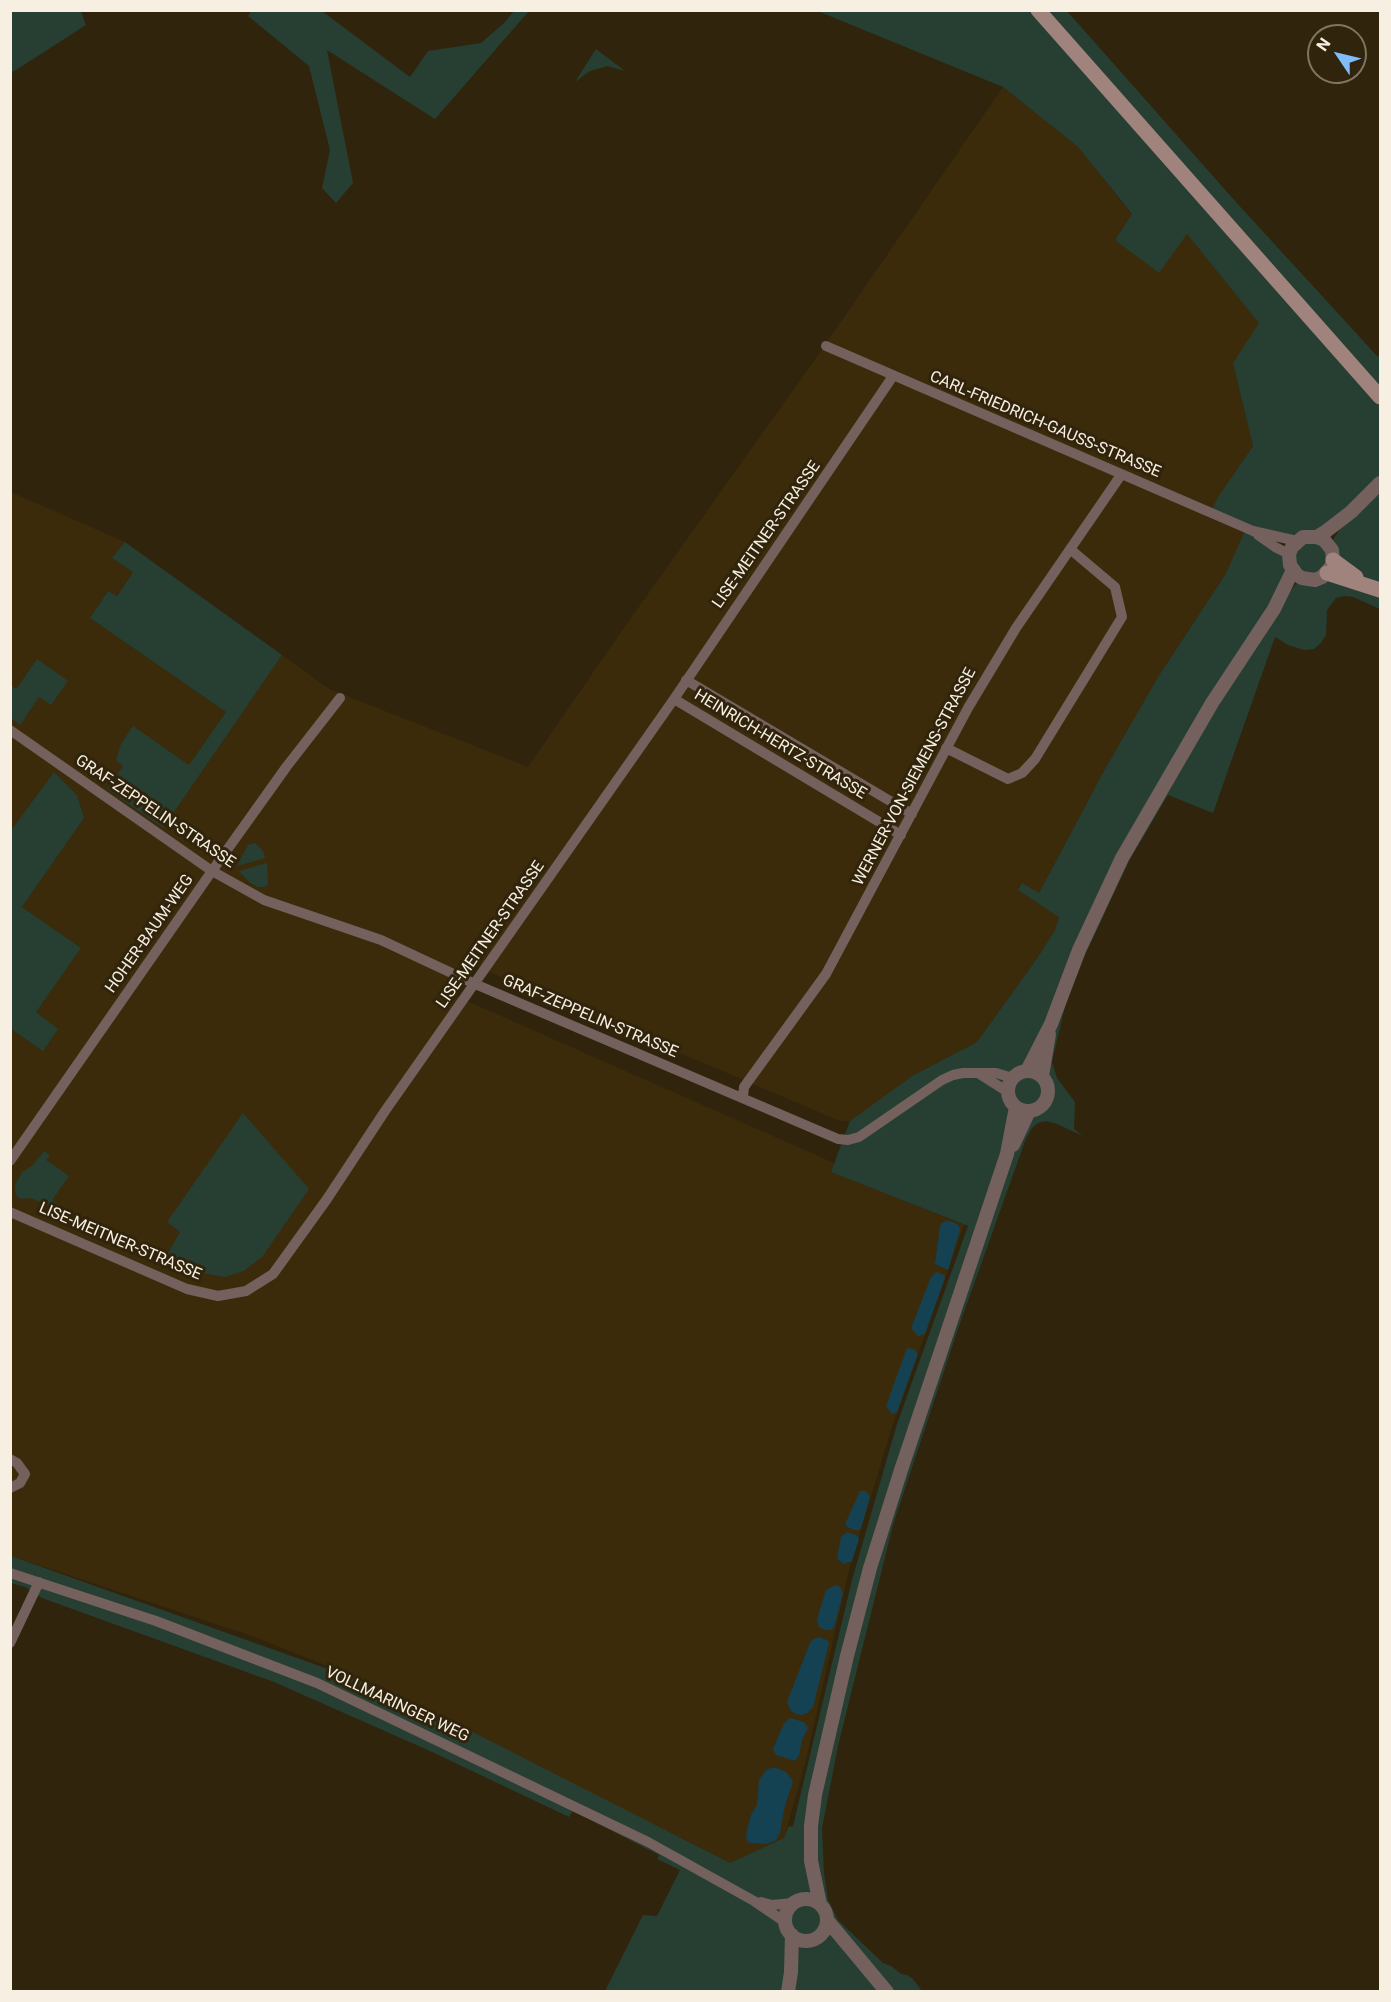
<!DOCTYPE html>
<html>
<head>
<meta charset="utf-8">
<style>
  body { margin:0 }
  #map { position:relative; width:1391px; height:2002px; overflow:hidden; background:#30240c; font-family:Roboto,sans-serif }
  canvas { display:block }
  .frame { position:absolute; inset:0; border:12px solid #f7efe1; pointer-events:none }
  .north { position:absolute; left:1307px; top:24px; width:60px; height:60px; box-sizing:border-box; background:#30240c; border:2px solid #807561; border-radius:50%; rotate:305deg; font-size:16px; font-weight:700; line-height:24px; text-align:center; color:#f7efe1 }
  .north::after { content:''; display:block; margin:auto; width:21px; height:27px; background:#80bdfa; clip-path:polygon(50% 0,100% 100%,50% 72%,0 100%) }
</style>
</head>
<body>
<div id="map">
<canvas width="1391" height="2002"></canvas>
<div class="frame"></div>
<div class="north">N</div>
</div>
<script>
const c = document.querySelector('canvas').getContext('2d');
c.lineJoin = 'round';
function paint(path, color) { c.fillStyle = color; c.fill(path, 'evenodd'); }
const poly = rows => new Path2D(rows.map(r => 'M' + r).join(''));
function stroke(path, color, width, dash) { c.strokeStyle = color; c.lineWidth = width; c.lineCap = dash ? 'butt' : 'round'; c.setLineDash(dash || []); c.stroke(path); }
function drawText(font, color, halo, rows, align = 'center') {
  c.font = font + ' Roboto,sans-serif'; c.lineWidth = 6; c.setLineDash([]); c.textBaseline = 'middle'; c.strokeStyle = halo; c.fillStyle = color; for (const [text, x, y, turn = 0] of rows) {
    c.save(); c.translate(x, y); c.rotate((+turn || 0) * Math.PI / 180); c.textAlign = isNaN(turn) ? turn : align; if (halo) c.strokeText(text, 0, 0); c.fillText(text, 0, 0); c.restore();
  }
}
const built = poly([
  [1003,87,1078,147,1132,215,1115,240,1187,234,1260,323,1233,363,1253,446,1218,497,1207,517,1245,533,1225,575,1158,677,1105,769,1039,893,1022,883,1018,889,1059,917,1055,930,1038,957,977,1042,912,1076,850,1121,840,1121,470,964,449,993,834,1163,832,1172,964,1225,891,1430,849,1570,805,1764,784,1838,730,1863,561,1779,398,1694,252,1636,11,1556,11,1029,43,1050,35,1013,81,948,22,907,84,818,77,795,54,772,11,832,11,718,20,724,39,697,37,659,16,689,11,685,11,492,125,542,113,558,133,572,116,596,108,591,90,618,226,712,189,765,133,726,123,766,107,789,163,828,282,655,329,689,528,767,621,632,811,365],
  [167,1222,262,1257,244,1271,225,1277,201,1273,182,1267,165,1258,180,1232]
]);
const green = poly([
  [252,10,322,11,410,77,428,51,481,43,505,22,514,11,529,11,435,119,327,50,353,183,336,203,322,188,330,150,309,66,248,16],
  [822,10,1067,11,1235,201,1378,357,1380,353,1380,609,1353,597,1345,596,1336,598,1327,610,1326,635,1321,643,1314,649,1304,650,1288,645,1275,637,1213,813,1168,795,1129,861,1086,953,1066,1002,1052,1062,1057,1078,1075,1102,1074,1129,1083,1136,1057,1124,1046,1121,1038,1123,1032,1128,1025,1141,959,1326,893,1525,838,1746,822,1828,824,1873,828,1899,838,1920,883,1963,891,1966,901,1974,907,1975,913,1979,922,1991,605,1991,643,1915,657,1916,680,1870,657,1859,659,1855,573,1811,569,1817,430,1751,274,1682,42,1598,25,1587,11,1583,11,1556,398,1694,730,1863,784,1838,788,1827,793,1826,852,1580,897,1424,968,1226,831,1172,850,1121,912,1076,977,1042,1038,957,1055,930,1059,917,1018,890,1022,883,1039,893,1105,769,1158,677,1225,575,1246,529,1210,512,1218,497,1253,446,1233,363,1259,323,1187,234,1159,273,1115,240,1132,214,1078,147,1003,87,820,12],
  [1349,514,1330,545,1325,532],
  [1255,532,1296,541,1289,553],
  [1293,571,1301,578,1276,607],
  [12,11,81,11,86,25,13,72,10,66],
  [596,49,625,71,607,66,590,71,575,82],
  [125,542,282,655,163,828,107,789,123,766,116,761,121,744,133,726,189,765,226,712,90,618,108,591,117,596,133,572,112,558],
  [37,659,68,681,51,705,39,697,20,725,11,718,11,685,16,689],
  [54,772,77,795,84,818,22,907,81,948,36,1012,58,1029,43,1051,11,1029,10,832],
  [255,843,263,851,265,858,237,866,248,845],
  [267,863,268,884,265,887,258,887,249,882,239,871],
  [243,1113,309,1189,262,1257,244,1271,225,1277,201,1273,182,1267,165,1258,180,1232,167,1222],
  [44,1151,50,1155,46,1160,69,1176,52,1200,59,1205,56,1209,31,1198,21,1199,16,1195,15,1185,22,1172,33,1165]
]);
const water = poly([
  [946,1221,953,1222,959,1226,960,1230,948,1270,935,1264,940,1226,942,1223],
  [937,1272,944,1275,945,1278,925,1334,918,1336,911,1328,931,1277],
  [907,1348,914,1349,918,1354,897,1412,892,1414,886,1406],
  [860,1491,866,1491,870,1497,861,1528,859,1530,854,1530,846,1526,846,1522],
  [847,1532,856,1535,859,1539,852,1561,844,1564,837,1559,841,1537],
  [835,1585,840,1587,843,1593,834,1627,831,1630,825,1630,819,1627,817,1619,826,1590],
  [819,1637,827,1640,829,1643,813,1707,807,1713,802,1715,796,1714,791,1711,787,1702,810,1643,812,1640],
  [790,1718,804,1722,808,1728,802,1740,799,1755,795,1761,776,1755,773,1749,784,1723],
  [771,1768,776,1768,786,1772,793,1781,784,1809,780,1833,775,1841,765,1844,751,1843,748,1842,746,1837,747,1830,751,1815,757,1805,759,1780,766,1770]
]);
const minor = poly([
  [826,346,1253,531,1297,541],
  [1258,535,1275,547,1289,554],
  [686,680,912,814],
  [674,699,901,835],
  [10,730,212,871,264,900,381,940,475,984,838,1139,848,1140,859,1137,942,1080,953,1075,963,1073,996,1073,1013,1078],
  [946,748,1008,779,1022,773,1035,759,1122,617,1115,587,1070,549],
  [978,1073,1008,1092],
  [743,1097,744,1087,826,974,968,708,1016,628,1121,475],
  [10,1161,212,871,287,766,340,698],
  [10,1212,187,1289,218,1296,246,1291,273,1274,327,1199,385,1111,674,699,893,376],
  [10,1459,17,1463,25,1474,20,1483,10,1488],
  [10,1573,156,1621,317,1683,648,1842,754,1901,785,1922],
  [10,1643,39,1582],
  [761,1902,772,1905,793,1903]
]);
const tertiary = poly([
  [1317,537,1324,540,1332,550,1333,560,1331,567,1322,577,1315,580,1302,578,1297,575,1290,565,1289,554,1292,547,1303,537,1317,537,1325,532,1351,512,1380,483],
  '1008 1091a20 20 0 1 1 40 0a20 20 0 1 1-40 0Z',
  [1027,1071,1051,1024,1079,950,1122,858,1212,703,1274,609,1293,570],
  [1042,1076,1049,1034],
  [1013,1145,1029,1111],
  '785 1920a21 21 0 1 1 42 0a21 21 0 1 1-42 0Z',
  [820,1904,811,1861,811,1826,815,1795,847,1656,870,1568,901,1470,1007,1154,1016,1107],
  [827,1920,887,1992],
  [788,1992,791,1972,792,1935]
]);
const secondary = poly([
  [1038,10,1380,397],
  [1333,560,1356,577],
  [1327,573,1380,590]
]);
const streetNames = [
  ["CARL-FRIEDRICH-GAUSS-STRASSE",1045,425,23],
  ["LISE-MEITNER-STRASSE",767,535,-55],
  ["HEINRICH-HERTZ-STRASSE",780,745,31],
  ["WERNER-VON-SIEMENS-STRASSE",915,777,-62],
  ["GRAF-ZEPPELIN-STRASSE",155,812,34],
  ["HOHER-BAUM-WEG",150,934,-55],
  ["LISE-MEITNER-STRASSE",491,935,-55],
  ["GRAF-ZEPPELIN-STRASSE",590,1017,23],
  ["LISE-MEITNER-STRASSE",120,1242,23],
  ["VOLLMARINGER WEG",397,1705,25]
];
paint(built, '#3b2b0b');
paint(green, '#263f32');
paint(water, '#144253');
stroke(minor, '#74615e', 10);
stroke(tertiary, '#74615e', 14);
stroke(secondary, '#a1837d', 15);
drawText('16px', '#f7efe1', '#30240c', streetNames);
</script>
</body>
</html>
